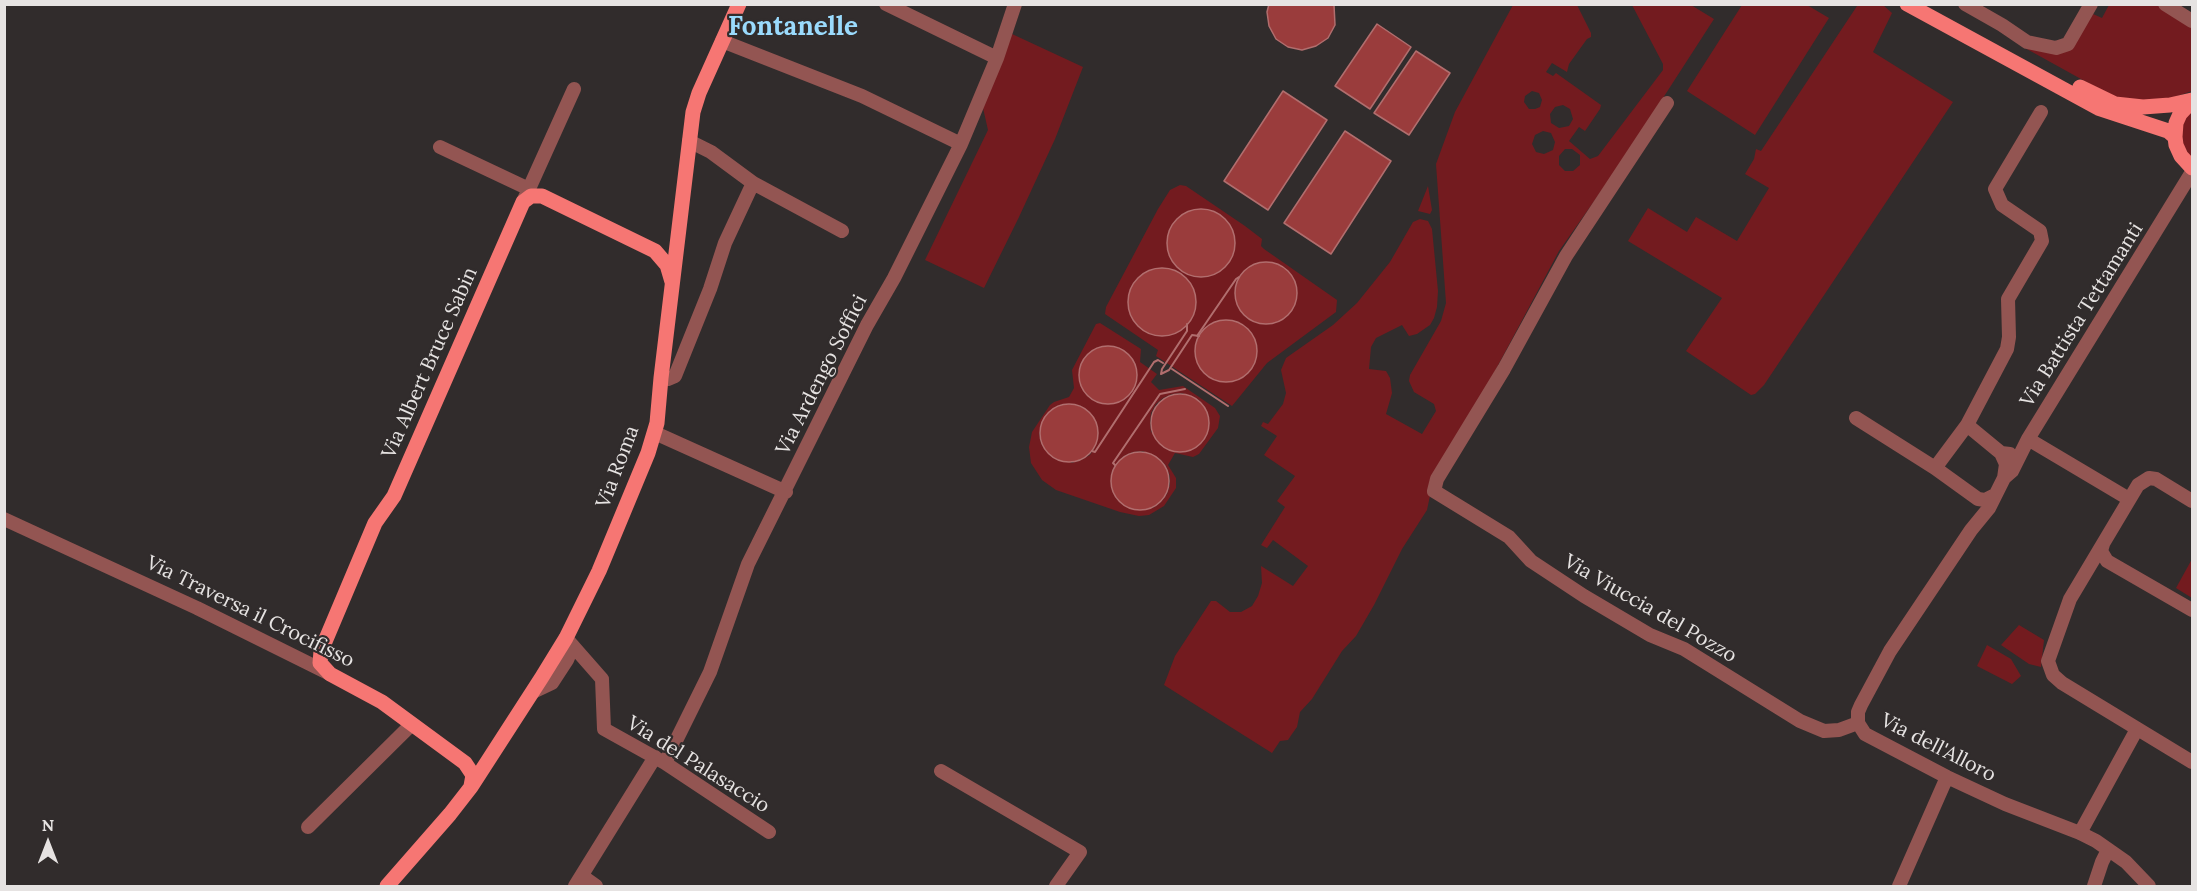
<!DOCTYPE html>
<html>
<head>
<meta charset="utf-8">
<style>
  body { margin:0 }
  #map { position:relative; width:2197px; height:891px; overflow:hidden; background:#312c2c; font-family:Lora,serif }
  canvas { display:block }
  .frame { position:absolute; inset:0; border:6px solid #e6e3e2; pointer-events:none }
  .north { position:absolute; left:18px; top:813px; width:60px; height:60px; -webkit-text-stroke:4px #312c2c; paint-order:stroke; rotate:0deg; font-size:16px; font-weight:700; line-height:24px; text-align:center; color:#e6e3e2 }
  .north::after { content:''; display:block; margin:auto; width:21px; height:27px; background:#e6e3e2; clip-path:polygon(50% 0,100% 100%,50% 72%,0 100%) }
</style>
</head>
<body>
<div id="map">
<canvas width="2197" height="891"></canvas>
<div class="frame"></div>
<div class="north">N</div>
</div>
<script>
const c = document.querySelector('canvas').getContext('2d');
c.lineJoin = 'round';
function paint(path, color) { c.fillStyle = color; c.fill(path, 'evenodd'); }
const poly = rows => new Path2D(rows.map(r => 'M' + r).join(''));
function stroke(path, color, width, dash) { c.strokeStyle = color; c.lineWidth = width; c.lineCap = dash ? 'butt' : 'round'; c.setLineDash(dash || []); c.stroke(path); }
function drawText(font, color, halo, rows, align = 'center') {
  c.font = font + ' Lora,serif'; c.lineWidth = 4.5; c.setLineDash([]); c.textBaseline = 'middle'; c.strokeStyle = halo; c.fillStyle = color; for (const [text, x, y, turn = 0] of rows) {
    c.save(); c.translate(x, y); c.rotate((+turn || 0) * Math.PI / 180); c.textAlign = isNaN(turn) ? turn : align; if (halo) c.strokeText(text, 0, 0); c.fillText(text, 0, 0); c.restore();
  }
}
const green = poly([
  [1513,5,1577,5,1591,33,1591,37,1587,39,1569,64,1567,72,1552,63,1546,72,1553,76,1556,73,1601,105,1600,109,1585,131,1579,127,1569,141,1590,159,1598,156,1663,70,1663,64,1632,5,1691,5,1714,19,1621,163,1559,251,1431,491,1427,510,1402,549,1374,605,1356,636,1342,651,1312,699,1300,712,1297,727,1292,734,1288,740,1280,741,1272,753,1164,685,1175,656,1211,601,1216,601,1230,612,1241,612,1252,606,1258,596,1262,583,1261,566,1293,586,1308,566,1273,540,1267,548,1261,545,1285,507,1277,501,1295,476,1264,455,1277,436,1261,426,1263,422,1268,424,1283,404,1286,393,1281,370,1286,358,1333,325,1357,303,1390,262,1413,222,1420,219,1428,221,1432,229,1438,291,1437,307,1434,318,1430,325,1417,334,1409,336,1402,325,1376,338,1371,347,1369,369,1386,371,1390,378,1392,393,1386,414,1422,434,1436,411,1434,404,1414,392,1409,381,1410,375,1441,321,1446,303,1436,164,1455,112],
  [1532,91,1539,93,1542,100,1540,107,1535,109,1529,109,1524,102,1525,96],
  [1563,105,1570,109,1573,119,1569,126,1559,128,1551,123,1550,114,1555,107],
  [1543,131,1551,133,1555,142,1553,150,1544,154,1536,152,1532,144,1535,135],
  [1565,149,1572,149,1580,155,1580,165,1573,171,1565,171,1559,165,1559,156],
  [1742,5,1807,5,1829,18,1755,135,1687,91],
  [1861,5,1883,5,1892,13,1873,52,1953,102,1764,385,1755,394,1751,395,1686,351,1722,298,1628,241,1648,208,1687,232,1696,217,1737,241,1769,188,1745,174,1754,159,1756,149,1761,151,1857,6],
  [2109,5,2159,5,2192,25,2192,91,2160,102,2118,98,2090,84,2025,48,2073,45,2093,14,2102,18],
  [1012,34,1083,67,1055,139,1019,217,984,288,925,260,988,130,983,108],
  [2192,108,2192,160,2181,141,2183,121],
  [1180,185,1186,186,1245,226,1262,239,1261,246,1264,249,1337,300,1336,312,1267,363,1232,406,1156,356,1158,350,1105,314,1106,307,1158,209,1170,190],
  [1428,186,1432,210,1430,214,1418,211],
  [1100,323,1141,349,1140,362,1157,374,1151,382,1159,390,1183,386,1215,408,1220,416,1218,428,1199,454,1193,457,1175,453,1168,465,1176,478,1176,488,1164,506,1149,515,1139,516,1120,512,1056,490,1042,480,1031,463,1029,447,1032,432,1050,405,1054,402,1069,397,1074,388,1072,370,1096,324],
  [1092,350,1080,385,1079,375,1080,365,1085,357],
  [1182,393,1199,400,1205,408,1209,417,1209,427,1206,436,1200,444,1192,449,1182,452,1151,432,1150,422,1151,413,1156,404,1163,398,1172,394],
  [1062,404,1071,404,1081,406,1095,447,1090,455,1081,460,1072,463,1046,451,1041,443,1039,433],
  [1143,451,1160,459,1166,466,1170,476,1170,485,1167,494,1161,502,1153,508,1117,499,1112,490,1111,481,1112,471,1117,463,1124,456,1133,452],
  [2192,559,2192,598,2176,588],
  [2019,625,2044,640,2041,667,2029,664,2001,645],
  [1987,645,2011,659,2021,676,2012,684,1977,666]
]);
const water = poly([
  [1269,4,1334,5,1335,25,1328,38,1316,46,1302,50,1288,47,1276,39,1269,26,1267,12,1269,4],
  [1377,24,1411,47,1370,109,1335,86,1377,24],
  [1416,51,1450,73,1409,135,1374,113,1416,51],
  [1283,91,1327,120,1268,210,1224,181,1283,91],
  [1345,131,1391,161,1331,254,1284,223,1345,131],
  '1167 243a34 34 0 1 1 68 0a34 34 0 1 1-68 0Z',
  '1235 293a31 31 0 1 1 62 0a31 31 0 1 1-62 0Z',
  '1128 302a34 34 0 1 1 68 0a34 34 0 1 1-68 0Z',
  '1195 351a31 31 0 1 1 62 0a31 31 0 1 1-62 0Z',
  '1079 375a29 29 0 1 1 58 0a29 29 0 1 1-58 0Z',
  '1151 423a29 29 0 1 1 58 0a29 29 0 1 1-58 0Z',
  '1040 433a29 29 0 1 1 58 0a29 29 0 1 1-58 0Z',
  '1111 481a29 29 0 1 1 58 0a29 29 0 1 1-58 0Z'
]);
const stream = poly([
  [1197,336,1236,279,1239,277],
  [1172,369,1228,406],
  [1161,374,1169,370,1192,335,1199,336],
  [1161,374,1162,369,1187,331,1187,324],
  [1092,451,1095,452,1154,362,1158,360,1163,363],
  [1115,465,1113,463,1160,394,1185,389]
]);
const minor = poly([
  [886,4,997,58],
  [1965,4,2002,25,2027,42,2056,48,2068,44,2091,4],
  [2165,4,2192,21],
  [722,41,862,96,961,144],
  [1667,103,1566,256,1504,369,1437,479,1434,491,1509,537,1531,561,1584,596,1650,635,1684,649,1800,721,1824,731,1839,730,1858,723],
  [440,147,529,189],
  [753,183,842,231],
  [523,202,574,89],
  [661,378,668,379,675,376,710,289,725,243,753,183,711,152,689,141],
  [1856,418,1935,468,1978,499,1985,500,1995,495],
  [1967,425,2001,453,2010,454],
  [655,433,786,492],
  [2028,439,2129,499],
  [2001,453,2006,464,2004,478,1989,508,1971,530,1890,651,1861,705,1858,712,1858,723,1865,734,1947,777,2005,804,2080,833,2096,841,2126,862,2149,886],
  [1935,468,1967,425,2007,349,2009,337,2008,299,2042,241,2040,231,2002,205,1995,189,2041,112],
  [2004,478,2012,471,2028,439,2192,172],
  [2192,501,2156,479,2149,478,2138,485,2070,599,2048,661,2053,675,2062,683,2192,762],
  [4,519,197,608,328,673],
  [2103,544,2101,551,2107,561,2192,610],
  [566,638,602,679,604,729,665,763,769,832],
  [533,692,552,683,567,660,573,646],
  [665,763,710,672,748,564,867,325,894,278,961,144,997,58,1015,4],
  [941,771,1080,852,1056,886],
  [308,827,411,725],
  [2080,833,2137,729],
  [582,876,596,886],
  [575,886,655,757],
  [1899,886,1947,777],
  [2094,886,2102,862,2108,850]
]);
const major = poly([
  [1907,4,2098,108,2168,131,2175,137],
  [2080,87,2115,104,2143,107,2170,105,2192,100],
  [2192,101,2180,114,2176,123,2175,137,2176,145,2181,156,2192,168],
  [471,786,473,775,465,763,382,702,330,674,320,663,321,651,375,523,394,496,523,202,531,196,542,196,655,251,667,265,672,282],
  [387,886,450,814,471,787,542,677,566,638,599,571,648,453,657,423,661,378,693,112,699,93,739,4]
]);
const streetNames = [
  ["Via Battista Tettamanti",2082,315,-58],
  ["Via Albert Bruce Sabin",430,363,-66],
  ["Via Ardengo Soffici",822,375,-63],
  ["Via Roma",618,467,-69],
  ["Via Viuccia del Pozzo",1650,609,30],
  ["Via Traversa il Crocifisso",250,612,26],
  ["Via dell'Alloro",1938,748,27],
  ["Via del Palasaccio",698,765,32]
];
const districtNames = [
  ["Fontanelle",793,28]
];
paint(green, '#731b1f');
paint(water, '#9a3c3c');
stroke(water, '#b16e6e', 1.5);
stroke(stream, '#b16e6e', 2);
stroke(minor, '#935552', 14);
stroke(major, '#f67673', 15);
drawText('20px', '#e6e3e2', '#312c2c', streetNames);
drawText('bold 26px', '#9adafc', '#312c2c', districtNames);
</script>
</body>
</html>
